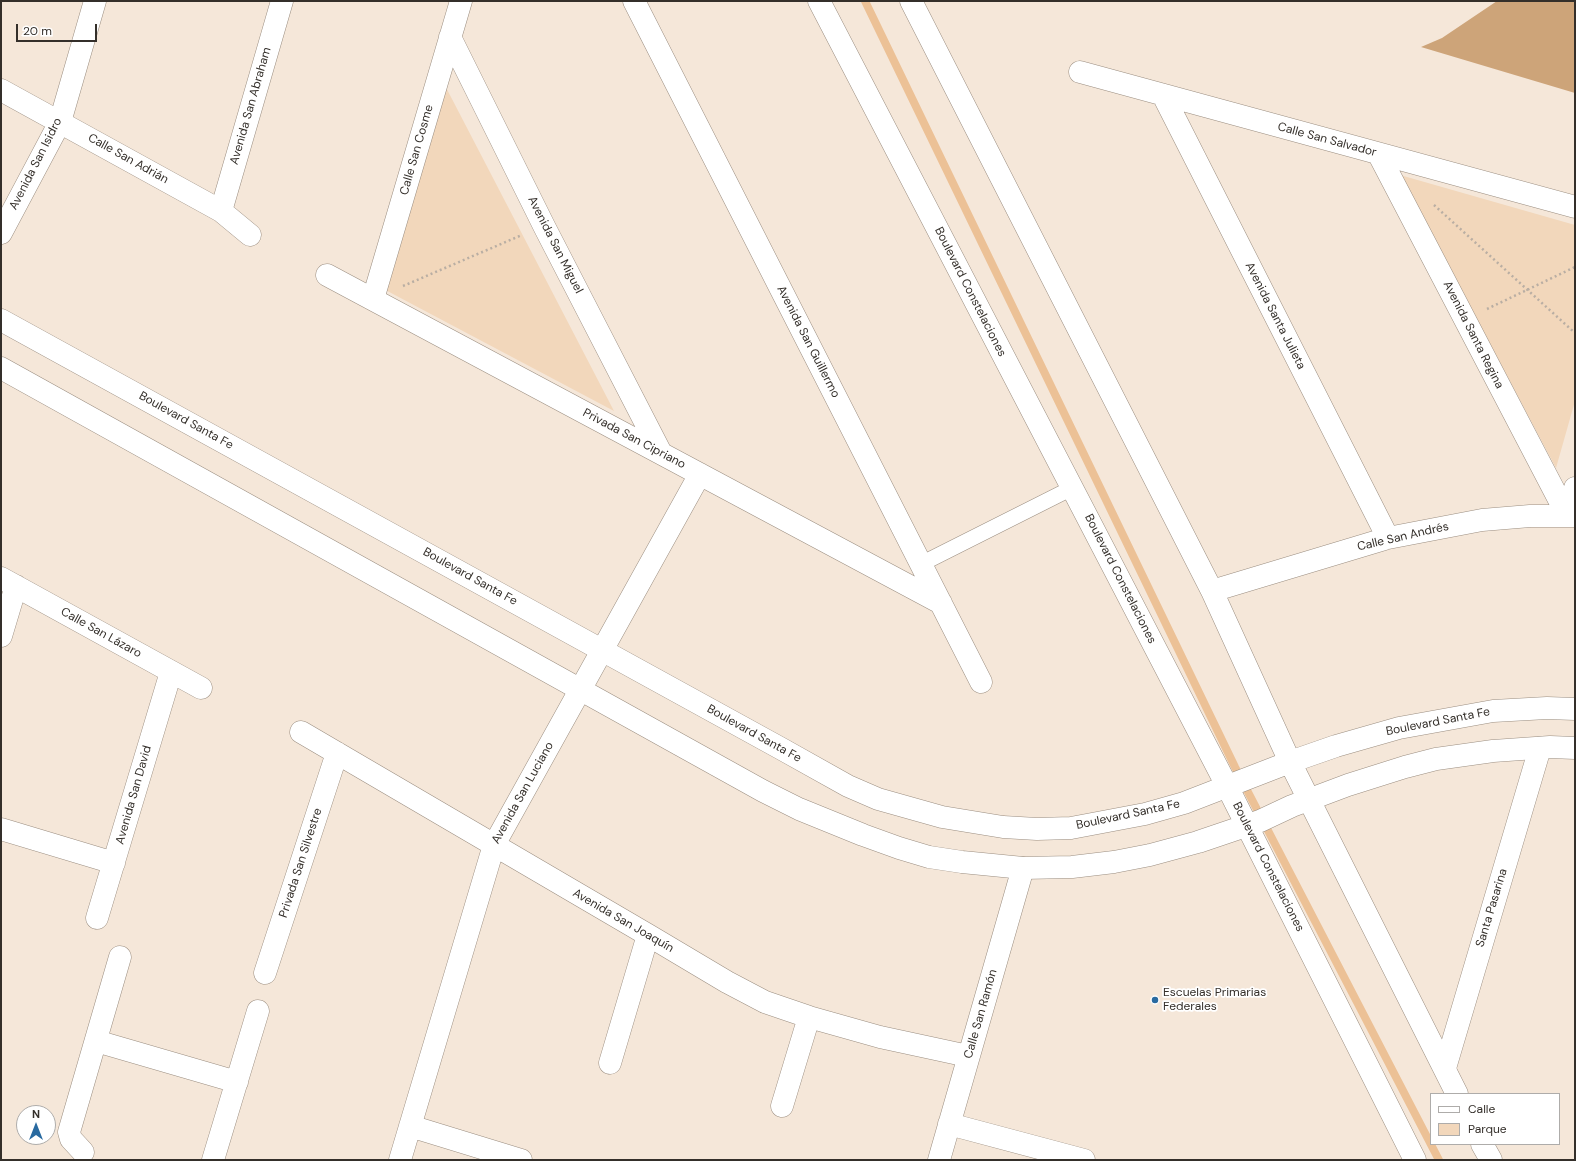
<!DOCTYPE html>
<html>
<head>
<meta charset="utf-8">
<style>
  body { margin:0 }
  #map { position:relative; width:1576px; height:1161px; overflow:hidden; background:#f5e7d9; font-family:"DM Sans",sans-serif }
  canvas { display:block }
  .frame { position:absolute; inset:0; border:2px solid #342f2a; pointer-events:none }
  .legend { position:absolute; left:1430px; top:1093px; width:130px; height:52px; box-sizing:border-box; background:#fff; border:1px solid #aeacaa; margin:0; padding:5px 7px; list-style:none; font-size:12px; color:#342f2a }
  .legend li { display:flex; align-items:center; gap:8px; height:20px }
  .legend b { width:20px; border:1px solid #aeacaa }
  .north { position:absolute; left:16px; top:1105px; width:40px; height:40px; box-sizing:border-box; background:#fff; border:1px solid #aeacaa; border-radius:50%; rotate:0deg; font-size:11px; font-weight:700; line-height:16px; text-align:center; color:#342f2a }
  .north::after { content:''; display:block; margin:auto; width:14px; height:18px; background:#296aa0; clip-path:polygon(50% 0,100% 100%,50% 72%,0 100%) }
  .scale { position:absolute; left:16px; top:24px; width:81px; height:18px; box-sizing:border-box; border:2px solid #342f2a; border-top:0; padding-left:5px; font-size:12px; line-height:14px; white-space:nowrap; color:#342f2a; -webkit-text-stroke:3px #fff; paint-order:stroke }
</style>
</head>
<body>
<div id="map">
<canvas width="1576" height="1161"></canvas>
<div class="frame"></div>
<ul class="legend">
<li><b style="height:5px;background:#fff"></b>Calle</li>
<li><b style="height:11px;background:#f2d7bb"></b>Parque</li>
</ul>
<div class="north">N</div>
<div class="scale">20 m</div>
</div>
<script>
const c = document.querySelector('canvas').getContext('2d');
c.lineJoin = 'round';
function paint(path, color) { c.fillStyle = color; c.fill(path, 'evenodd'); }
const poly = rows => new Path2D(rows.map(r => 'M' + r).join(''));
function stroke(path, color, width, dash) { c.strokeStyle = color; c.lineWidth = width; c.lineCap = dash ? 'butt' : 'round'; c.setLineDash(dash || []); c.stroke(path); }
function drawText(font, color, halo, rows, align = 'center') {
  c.font = font + ' "DM Sans",sans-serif'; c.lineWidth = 3.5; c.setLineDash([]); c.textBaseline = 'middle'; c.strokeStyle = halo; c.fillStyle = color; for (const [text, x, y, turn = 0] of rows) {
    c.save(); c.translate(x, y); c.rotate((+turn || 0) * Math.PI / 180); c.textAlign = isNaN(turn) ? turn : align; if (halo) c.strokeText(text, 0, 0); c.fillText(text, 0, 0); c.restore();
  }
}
const green = poly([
  [439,74,614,411,376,285],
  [1400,175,1575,225,1575,401,1556,468]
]);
const forest = poly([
  [1497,1,1575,1,1575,93,1421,47,1442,38]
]);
const stream = poly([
  [865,1,1235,767,1439,1160]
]);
const path = poly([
  [1434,205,1575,333],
  [403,286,522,235],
  [1487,309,1575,267]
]);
const service = poly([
  [921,564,1072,488]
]);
const minor = poly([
  [634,1,981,682],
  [819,1,1227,786],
  [911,1,1212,591,1290,762],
  [450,37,544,226,661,453],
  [1080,72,1575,207],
  [1,90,221,211,250,235],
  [1163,95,1388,538],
  [1379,155,1567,515],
  [221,211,282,1],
  [1,233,60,122,95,1],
  [327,275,941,603],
  [373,299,461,1],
  [1567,515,1575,488],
  [1,578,201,688],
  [1212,591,1388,538,1482,520,1530,516,1575,516],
  [1,636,16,586],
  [301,732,648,935,727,982,765,1002,809,1017,880,1037,968,1056],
  [1,829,114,863],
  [97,918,171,672],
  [265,973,337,753],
  [96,1041,237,1082],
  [610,1063,648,935],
  [1445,1068,1540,748],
  [782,1106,809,1017],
  [949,1124,1084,1160],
  [410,1126,521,1160],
  [83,1152,71,1139,69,1132,120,957],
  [213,1160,258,1011],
  [400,1160,494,845,700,474],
  [939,1160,1023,868]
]);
const tertiary = poly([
  [1,320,780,748,848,786,878,799,942,817,1003,827,1037,829,1071,828,1145,814,1184,803,1290,762,1336,746,1399,728,1493,711,1547,708,1575,709],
  [1,368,763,791,799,809,863,835,899,848,929,857,962,862,1023,868,1072,867,1114,862,1150,855,1198,842,1260,821,1292,806,1348,785,1405,767,1436,759,1493,751,1550,747,1575,748],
  [1290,762,1457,1094],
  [1227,786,1415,1160],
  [1482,1144,1491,1160]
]);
const markers = [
  [1155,1000,4,"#296aa0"]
];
const streetNames = [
  ["Avenida San Abraham",251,106,-74],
  ["Calle San Salvador",1327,140,15],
  ["Calle San Cosme",417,150,-74],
  ["Calle San Adrián",128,159,29],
  ["Avenida San Isidro",36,164,-63],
  ["Avenida San Miguel",555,245,63],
  ["Boulevard Constelaciones",970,292,63],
  ["Avenida Santa Julieta",1275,316,63],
  ["Avenida Santa Regina",1473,335,63],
  ["Avenida San Guillermo",808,342,63],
  ["Boulevard Santa Fe",186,421,29],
  ["Privada San Cipriano",634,439,28],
  ["Calle San Andrés",1403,537,-13],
  ["Boulevard Santa Fe",470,577,29],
  ["Boulevard Constelaciones",1120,579,63],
  ["Calle San Lázaro",101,633,29],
  ["Boulevard Santa Fe",1438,722,-11],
  ["Boulevard Santa Fe",754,734,29],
  ["Avenida San Luciano",523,793,-61],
  ["Avenida San David",134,795,-74],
  ["Boulevard Santa Fe",1128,815,-12],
  ["Privada San Silvestre",301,863,-72],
  ["Boulevard Constelaciones",1268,867,63],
  ["Santa Pasarina",1492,908,-73],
  ["Avenida San Joaquín",623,921,30],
  ["Calle San Ramón",981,1014,-74]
];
const poiNames = [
  ["Escuelas Primarias",1163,993],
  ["Federales",1163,1007]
];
paint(green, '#f2d7bb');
paint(forest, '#cda479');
stroke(stream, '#ecc196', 8);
stroke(service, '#9b8e81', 16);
stroke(minor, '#9b8e81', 23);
stroke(tertiary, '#9b8e81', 23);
stroke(path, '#b9aea3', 2.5, [2, 3]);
stroke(service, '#fff', 15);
stroke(minor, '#fff', 22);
stroke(tertiary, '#fff', 22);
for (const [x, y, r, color] of markers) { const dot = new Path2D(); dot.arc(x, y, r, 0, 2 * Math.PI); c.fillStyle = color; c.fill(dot); stroke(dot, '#fff', 1.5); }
drawText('12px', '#342f2a', '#fff', streetNames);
drawText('12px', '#342f2a', '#fff', poiNames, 'left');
</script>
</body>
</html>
